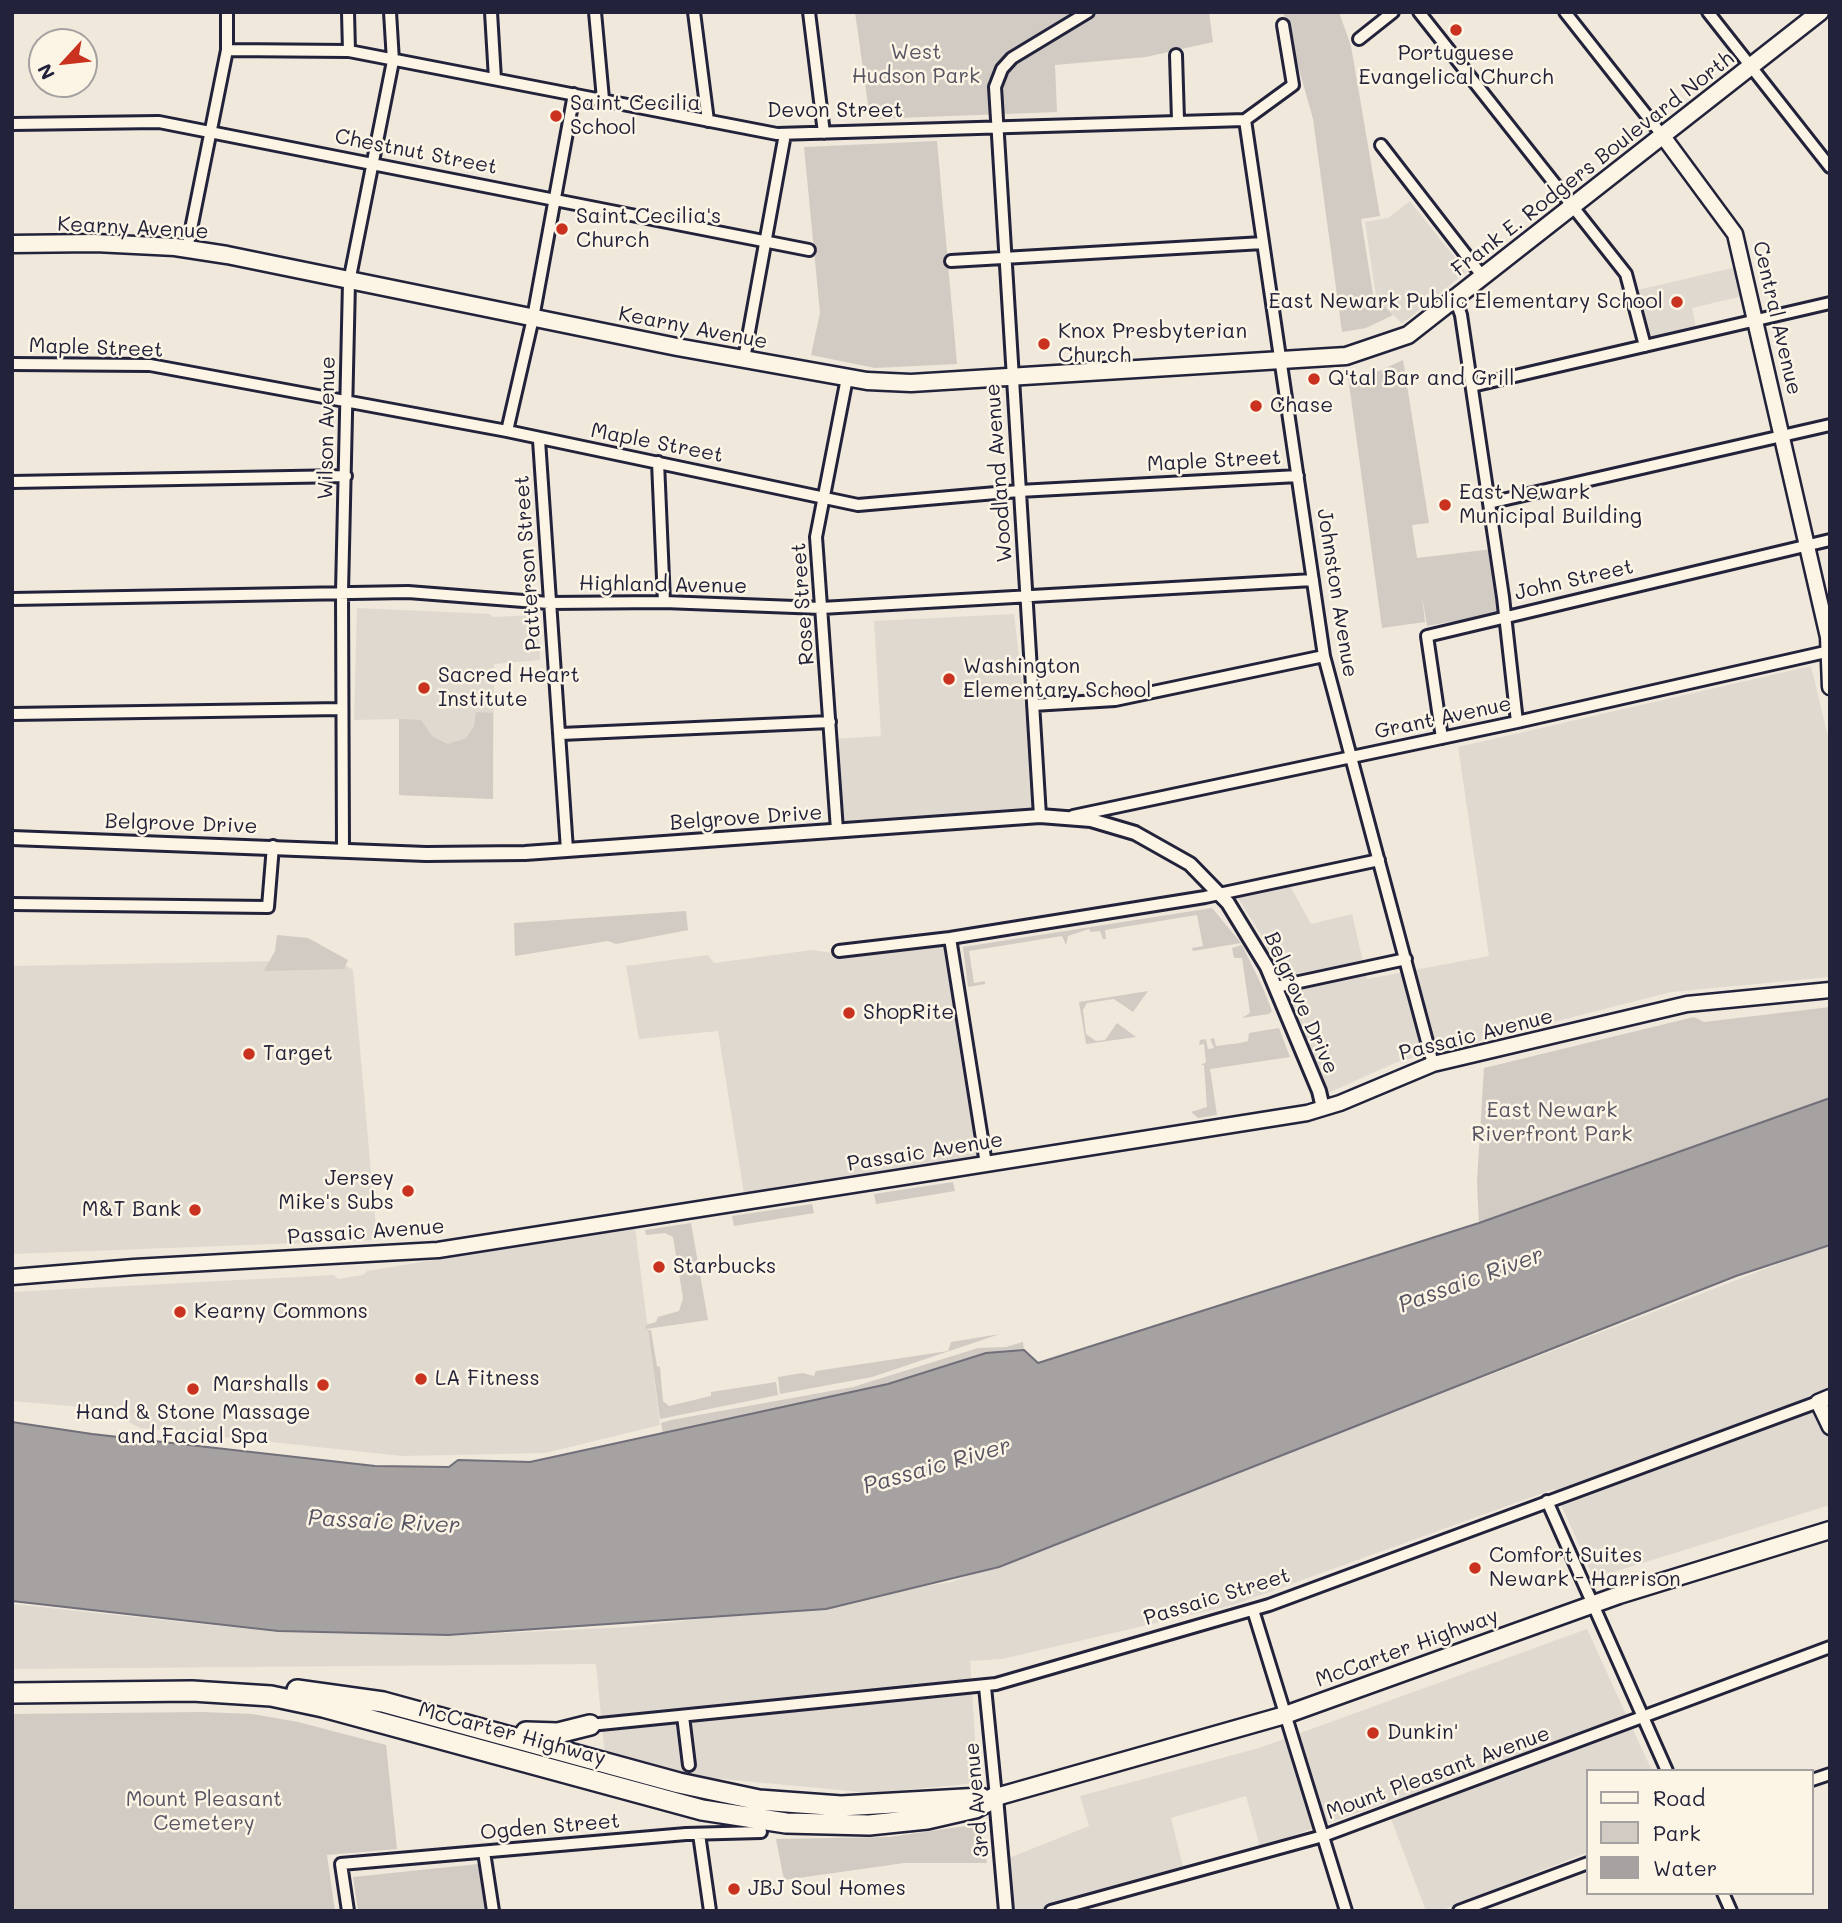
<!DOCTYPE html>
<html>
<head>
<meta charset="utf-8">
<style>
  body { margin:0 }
  #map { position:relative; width:1842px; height:1923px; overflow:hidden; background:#efe8db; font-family:Mali,sans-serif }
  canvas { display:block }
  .frame { position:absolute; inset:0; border:14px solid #22223b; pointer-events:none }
  .legend { position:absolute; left:1586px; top:1769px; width:228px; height:126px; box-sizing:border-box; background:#fcf5e5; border:2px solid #a5a1a1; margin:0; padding:9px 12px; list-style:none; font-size:21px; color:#22223b }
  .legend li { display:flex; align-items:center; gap:14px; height:35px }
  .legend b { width:35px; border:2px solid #a5a1a1 }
  .north { position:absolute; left:28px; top:28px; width:70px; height:70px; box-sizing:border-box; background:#fcf5e5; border:2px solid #a5a1a1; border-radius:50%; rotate:243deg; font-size:19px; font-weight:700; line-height:28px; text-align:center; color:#22223b }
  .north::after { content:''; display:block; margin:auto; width:24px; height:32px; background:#c8321e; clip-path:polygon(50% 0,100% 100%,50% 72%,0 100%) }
</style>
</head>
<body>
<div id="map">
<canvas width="1842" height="1923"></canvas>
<div class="frame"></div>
<ul class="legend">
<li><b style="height:9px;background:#fcf5e5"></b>Road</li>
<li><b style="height:19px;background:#d1cbc3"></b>Park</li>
<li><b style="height:19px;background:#a6a2a2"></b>Water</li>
</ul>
<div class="north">N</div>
</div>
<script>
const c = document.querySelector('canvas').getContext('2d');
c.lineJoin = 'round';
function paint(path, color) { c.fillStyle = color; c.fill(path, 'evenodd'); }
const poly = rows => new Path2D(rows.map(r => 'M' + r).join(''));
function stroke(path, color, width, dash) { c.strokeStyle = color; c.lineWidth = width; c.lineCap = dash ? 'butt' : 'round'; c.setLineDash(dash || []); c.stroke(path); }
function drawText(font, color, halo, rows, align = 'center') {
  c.font = font + ' Mali,sans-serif'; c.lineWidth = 5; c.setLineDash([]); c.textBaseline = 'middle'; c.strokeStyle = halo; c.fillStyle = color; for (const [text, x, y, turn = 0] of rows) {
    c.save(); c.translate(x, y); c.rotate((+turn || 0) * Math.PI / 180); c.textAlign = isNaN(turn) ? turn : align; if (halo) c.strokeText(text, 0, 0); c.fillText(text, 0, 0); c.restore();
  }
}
const built = poly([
  [1410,201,1466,272,1402,324,1376,296,1365,222,1388,218],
  [1741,266,1747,295,1692,308,1697,333,1646,345,1633,291],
  [357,608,491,614,492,617,537,615,540,660,494,664,493,799,399,795,399,719,354,720],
  [1014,614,1037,813,840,830,833,739,881,736,874,621],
  [1811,666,1830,745,1830,977,1671,992,1397,1062,1328,1093,1288,991,1260,933,1236,895,1285,877,1311,924,1352,914,1367,979,1489,956,1458,747],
  [952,935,988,1162,745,1200,718,1031,639,1039,626,966,708,955,714,963,812,950,839,954],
  [336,960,353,970,377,1240,12,1254,12,966],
  [635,1227,660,1425,545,1453,402,1456,140,1428,104,1409,12,1401,12,1292,334,1275,338,1279,363,1275,367,1271],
  [1830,1244,1830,1505,1594,1578,1554,1489,1233,1605,1002,1659,970,1661,978,1783,871,1793,712,1778,605,1756,596,1664,12,1669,12,1604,277,1632,447,1636,627,1627,756,1613,952,1582],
  [1587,1629,1652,1771,1588,1771,1588,1852,1440,1911,1426,1911,1385,1803,1260,1847,1246,1796,1171,1818,1184,1870,1037,1911,1010,1911,1004,1860,1089,1826,1080,1796,1259,1748]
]);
const green = poly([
  [855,12,1209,12,1213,42,1146,57,1055,65,1057,112,870,119],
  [1283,12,1339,12,1351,46,1380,216,1361,219,1373,294,1393,315,1366,328,1342,332,1313,119],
  [937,141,957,364,875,368,811,355,820,313,804,147],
  [1403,360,1429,523,1412,525,1417,558,1493,549,1500,613,1427,626,1422,596,1425,622,1382,628,1348,376,1379,371],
  [476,712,493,713,493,799,399,795,399,719,421,720,432,736,447,744,465,739,474,727],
  [1212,908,1241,943,1193,951,1192,948,1203,946,1197,915,1105,930,1106,939,1103,939,1100,931,1091,932,1089,929,1068,936,1066,945,1062,936,969,951,974,983,985,981,985,984,968,987,963,947],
  [686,911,688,930,616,944,608,941,515,956,514,923],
  [277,935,308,938,348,960,344,969,264,971,275,951],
  [1242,945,1263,988,1272,1011,1269,1014,1242,1018,1250,1013,1249,1006,1242,958,1234,958,1232,948],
  [1148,991,1133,1012,1114,999,1087,1003,1083,1010,1086,1034,1096,1041,1105,1040,1117,1023,1136,1037,1086,1044,1079,1002],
  [1830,1007,1830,1098,1479,1223,1477,1182,1484,1068,1694,1017,1704,1022],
  [1279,1028,1290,1057,1210,1069,1217,1115,1198,1118,1191,1112,1207,1107,1204,1065,1201,1065,1206,1062,1204,1044,1199,1045,1200,1040,1206,1039,1208,1049,1214,1048,1210,1039,1214,1038,1216,1046,1240,1043,1248,1041,1249,1033],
  [953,1182,955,1191,876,1204,874,1194],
  [812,1204,814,1213,734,1226,732,1216],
  [691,1223,708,1320,646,1329,646,1325,656,1322,658,1317,679,1311,683,1298,673,1237,665,1233,646,1235,645,1230],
  [648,1330,651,1330,657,1366,660,1367,663,1401,669,1406,711,1396,711,1392,776,1382,778,1395,660,1419],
  [1000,1334,872,1377,780,1394,778,1377,803,1373,814,1376,816,1371,948,1351,951,1342],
  [1023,1342,1024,1350,986,1353,888,1384,663,1434,661,1423,671,1420,853,1387,978,1348,1006,1347],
  [203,1712,252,1714,298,1722,386,1745,397,1849,327,1855,335,1911,12,1911,12,1714],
  [980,1824,987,1863,904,1863,784,1880,776,1839,889,1837],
  [478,1864,485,1911,358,1911,353,1877]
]);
const water = poly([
  [1830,1098,1830,1245,1736,1276,999,1567,826,1609,448,1635,278,1631,12,1601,12,1422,92,1434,375,1466,449,1467,458,1460,530,1462,888,1384,986,1353,1024,1350,1038,1363,1479,1223,1830,1098]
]);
const minor = poly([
  [348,12,349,51],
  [491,12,495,79],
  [595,12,603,99],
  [694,12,708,121],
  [809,12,824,133],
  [1419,12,1626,274,1645,346],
  [1565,12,1662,135],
  [1708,12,1830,167],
  [1359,39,1393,12],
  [227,50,349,51,777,134,1245,120],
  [1176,55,1178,120],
  [1245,120,1324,656,1433,1064],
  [1245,120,1293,85,1283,25],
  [12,124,159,122,809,250],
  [1381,145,1483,277],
  [187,249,227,50,227,12],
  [951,261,1263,243],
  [1455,298,1461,315,1503,597,1517,722],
  [744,359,785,134],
  [12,364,150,365,507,431,858,505,1019,491,1298,476],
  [1472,386,1830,303],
  [507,431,533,318,574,94],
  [539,440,567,850],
  [658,462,664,602],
  [12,482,346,476],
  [1489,503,1830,425],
  [12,599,408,592,549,603,664,602,821,608,1313,580],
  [1033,705,1115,700,1324,656],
  [12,714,341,709],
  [561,734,830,722],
  [1442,738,1427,636,1830,540],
  [1040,816,995,87,1002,69,1012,58,1088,12],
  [1073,816,1517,722,1830,651],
  [837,830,816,537,847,378],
  [343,850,342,592,349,282,393,61,390,12],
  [12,904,268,907,273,846],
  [950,938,986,1164],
  [839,951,950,938,1205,897,1379,860],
  [1276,987,1406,959],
  [1547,1501,1667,1771],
  [1253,1610,1346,1911],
  [985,1687,996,1797],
  [683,1716,689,1765],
  [590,1725,996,1684,1269,1605,1818,1402],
  [1812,1780,1830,1774],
  [699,1834,710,1911],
  [484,1852,493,1911],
  [1723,1893,1731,1911],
  [348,1911,341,1864,686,1834,761,1832],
  [1051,1911,1323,1836,1830,1647],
  [1459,1911,1588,1863]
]);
const tertiary = poly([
  [12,838,426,854,525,853,1040,816,1091,820,1135,833,1190,864,1228,903,1267,967,1319,1091,1323,1108],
  [996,1797,1006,1911]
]);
const secondary = poly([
  [1662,135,1735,234,1828,637,1830,687],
  [12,1277,134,1267,438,1250,929,1173,1307,1113,1340,1103,1433,1064,1687,1004,1830,990],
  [1830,1397,1818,1402,1830,1427]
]);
const primary = poly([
  [12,244,95,243,175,247,227,255,677,347,867,381,911,383,1346,356,1408,335,1820,12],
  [996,1797,1285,1715,1619,1595,1830,1530]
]);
const motorway = poly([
  [297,1690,383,1702,679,1783,759,1800,841,1806,981,1798],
  [12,1693,192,1691,271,1696,323,1707,702,1810,786,1823,869,1825,927,1819,975,1808,996,1797],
  [526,1732,558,1733,590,1725]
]);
const markers = [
  [1456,30,7,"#c8321e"],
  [556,116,7,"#c8321e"],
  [562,229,7,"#c8321e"],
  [1677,302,7,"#c8321e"],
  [1044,344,7,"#c8321e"],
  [1314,379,7,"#c8321e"],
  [1256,406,7,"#c8321e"],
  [1445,505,7,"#c8321e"],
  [949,679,7,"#c8321e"],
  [424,688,7,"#c8321e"],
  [849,1013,7,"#c8321e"],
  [249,1054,7,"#c8321e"],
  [408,1191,7,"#c8321e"],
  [195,1210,7,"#c8321e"],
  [659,1267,7,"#c8321e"],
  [180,1312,7,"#c8321e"],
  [421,1379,7,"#c8321e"],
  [323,1385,7,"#c8321e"],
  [193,1389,7,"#c8321e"],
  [1475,1568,7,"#c8321e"],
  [1373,1733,7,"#c8321e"],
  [734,1889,7,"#c8321e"]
];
const parkNames = [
  ["West",916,53],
  ["Hudson Park",916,77],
  ["East Newark",1552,1111],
  ["Riverfront Park",1552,1135],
  ["Mount Pleasant",204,1800],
  ["Cemetery",204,1824]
];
const poiNames = [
  ["Portuguese",1456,54,"center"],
  ["Evangelical Church",1456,78,"center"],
  ["Saint Cecilia",570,104],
  ["School",570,128],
  ["Saint Cecilia's",576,217],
  ["Church",576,241],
  ["East Newark Public Elementary School",1663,302,"right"],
  ["Knox Presbyterian",1058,332],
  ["Church",1058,356],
  ["Q'tal Bar and Grill",1328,379],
  ["Chase",1270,406],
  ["East Newark",1459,493],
  ["Municipal Building",1459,517],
  ["Washington",963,667],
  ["Elementary School",963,691],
  ["Sacred Heart",438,676],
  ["Institute",438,700],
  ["ShopRite",863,1013],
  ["Target",263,1054],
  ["Jersey",394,1179,"right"],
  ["Mike's Subs",394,1203,"right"],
  ["M&T Bank",181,1210,"right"],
  ["Starbucks",673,1267],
  ["Kearny Commons",194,1312],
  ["LA Fitness",435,1379],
  ["Marshalls",309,1385,"right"],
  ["Hand & Stone Massage",193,1413,"center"],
  ["and Facial Spa",193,1437,"center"],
  ["Comfort Suites",1489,1556],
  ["Newark - Harrison",1489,1580],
  ["Dunkin'",1387,1733],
  ["JBJ Soul Homes",748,1889]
];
const streetNames = [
  ["Devon Street",835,111],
  ["Chestnut Street",416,152,11],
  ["Frank E. Rodgers Boulevard North",1593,164,-38],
  ["Kearny Avenue",133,228,3],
  ["Central Avenue",1777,318,77],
  ["Kearny Avenue",693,328,11],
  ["Maple Street",96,348,2],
  ["Wilson Avenue",327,428,-89],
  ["Maple Street",657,443,11],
  ["Maple Street",1214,461,-3],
  ["Woodland Avenue",999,473,-94],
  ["Patterson Street",528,563,-94],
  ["John Street",1574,580,-13],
  ["Highland Avenue",663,585,1],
  ["Johnston Avenue",1337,593,81],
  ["Rose Street",803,604,-94],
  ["Grant Avenue",1443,718,-12],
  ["Belgrove Drive",746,818,-4],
  ["Belgrove Drive",181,824,2],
  ["Belgrove Drive",1301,1003,66],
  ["Passaic Avenue",1476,1035,-14],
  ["Passaic Avenue",925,1152,-9],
  ["Passaic Avenue",366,1232,-4],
  ["Passaic Street",1217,1597,-17],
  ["McCarter Highway",1407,1648,-20],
  ["McCarter Highway",512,1734,15],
  ["Mount Pleasant Avenue",1438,1773,-20],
  ["3rd Avenue",977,1800,-95],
  ["Ogden Street",550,1827,-5]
];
const waterNames = [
  ["Passaic River",1471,1280,-20],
  ["Passaic River",937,1466,-16],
  ["Passaic River",384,1522,3]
];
paint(built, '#e0d9cf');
paint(green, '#d1cbc3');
paint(water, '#a6a2a2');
stroke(water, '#716f79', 2);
stroke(minor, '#22223b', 16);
stroke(tertiary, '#22223b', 18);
stroke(secondary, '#22223b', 19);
stroke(primary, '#22223b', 21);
stroke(motorway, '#22223b', 24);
stroke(minor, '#fcf5e5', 10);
stroke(tertiary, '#fcf5e5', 12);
stroke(secondary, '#fcf5e5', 14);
stroke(primary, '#fcf5e5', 16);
stroke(motorway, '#fcf5e5', 19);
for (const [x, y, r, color] of markers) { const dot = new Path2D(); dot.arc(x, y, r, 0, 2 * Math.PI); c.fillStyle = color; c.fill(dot); stroke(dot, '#fcf5e5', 2.5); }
drawText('21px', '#575564', '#fcf5e5', parkNames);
drawText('21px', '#22223b', '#fcf5e5', poiNames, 'left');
drawText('21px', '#22223b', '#fcf5e5', streetNames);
drawText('italic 23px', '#575564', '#fcf5e5', waterNames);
</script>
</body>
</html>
